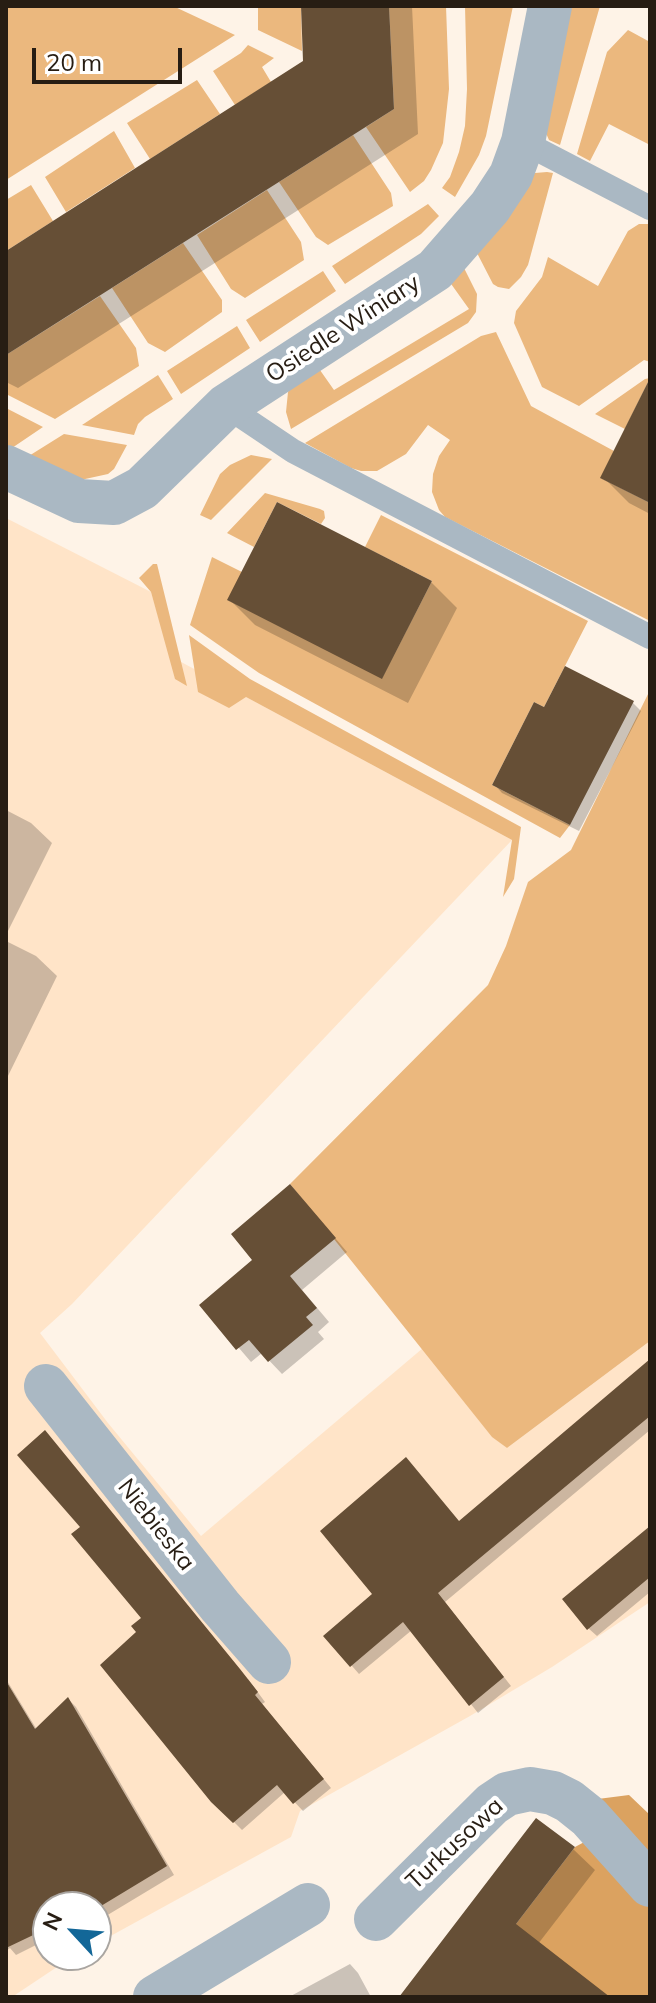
<!DOCTYPE html>
<html>
<head>
<meta charset="utf-8">
<style>
  body { margin:0 }
  #map { position:relative; width:656px; height:2003px; overflow:hidden; background:#fef3e7; font-family:Mulish,sans-serif }
  canvas { display:block }
  .frame { position:absolute; inset:0; border:8px solid #271d13; pointer-events:none }
  .north { position:absolute; left:32px; top:1891px; width:80px; height:80px; box-sizing:border-box; background:#fff; border:2px solid #a9a5a1; border-radius:50%; rotate:296deg; font-size:22px; font-weight:700; line-height:32px; text-align:center; color:#271d13 }
  .north::after { content:''; display:block; margin:auto; width:28px; height:36px; background:#136798; clip-path:polygon(50% 0,100% 100%,50% 72%,0 100%) }
  .scale { position:absolute; left:32px; top:48px; width:150px; height:36px; box-sizing:border-box; border:4px solid #271d13; border-top:0; padding-left:10px; font-size:24px; line-height:28px; white-space:nowrap; color:#271d13; -webkit-text-stroke:6px #fff; paint-order:stroke }
</style>
</head>
<body>
<div id="map">
<canvas width="656" height="2003"></canvas>
<div class="frame"></div>
<div class="north">N</div>
<div class="scale">20 m</div>
</div>
<script>
const c = document.querySelector('canvas').getContext('2d');
c.lineJoin = 'round';
function paint(path, color) { c.fillStyle = color; c.fill(path, 'evenodd'); }
const poly = rows => new Path2D(rows.map(r => 'M' + r).join(''));
function stroke(path, color, width, dash) { c.strokeStyle = color; c.lineWidth = width; c.lineCap = dash ? 'butt' : 'round'; c.setLineDash(dash || []); c.stroke(path); }
function drawText(font, color, halo, rows, align = 'center') {
  c.font = font + ' Mulish,sans-serif'; c.lineWidth = 8; c.setLineDash([]); c.textBaseline = 'middle'; c.strokeStyle = halo; c.fillStyle = color; for (const [text, x, y, turn = 0] of rows) {
    c.save(); c.translate(x, y); c.rotate((+turn || 0) * Math.PI / 180); c.textAlign = isNaN(turn) ? turn : align; if (halo) c.strokeText(text, 0, 0); c.fillText(text, 0, 0); c.restore();
  }
}
const built = poly([
  [6,518,151,592,170,656,512,840,72,1304,40,1333,108,1423,201,1536,423,1348,492,1436,507,1448,650,1341,650,1602,552,1667,470,1716,300,1811,291,1837,96,1944,96,1907,48,1907,48,1955,75,1955,12,1997,6,1997]
]);
const green = poly([
  [6,6,173,6,235,35,6,180],
  [258,6,301,6,302,51,258,30],
  [389,6,446,6,449,89,443,143,431,170,424,181,410,192,366,127,394,109],
  [465,6,513,6,486,136,479,155,455,197,442,188,450,177,459,152,465,126,467,89],
  [568,6,600,6,560,145,549,140,545,131],
  [628,30,650,42,650,145,609,124,590,161,577,154,607,52],
  [248,45,274,58,262,67,271,82,235,105,213,71,241,53],
  [197,80,220,114,150,159,127,123],
  [114,131,135,168,66,212,45,177],
  [353,135,391,193,393,206,328,245,316,237,279,182],
  [547,172,553,173,528,265,521,277,509,289,498,287,493,284,477,253,535,173],
  [31,185,53,221,6,251,6,200],
  [267,190,301,242,304,260,245,298,231,289,197,235],
  [428,204,439,216,421,234,345,284,332,266],
  [639,224,650,224,650,362,644,360,579,406,542,387,514,323,516,311,542,277,548,257,598,286,628,231],
  [183,243,222,300,222,312,165,352,148,343,112,288],
  [464,268,477,294,476,312,468,323,291,429,286,412,288,392,292,382,315,363,334,390,469,309,449,281],
  [323,271,336,291,260,342,246,320],
  [100,296,136,348,139,366,55,419,6,394,6,355],
  [237,326,250,348,181,394,167,371],
  [496,332,531,406,614,451,601,478,650,503,650,621,445,517,439,510,432,492,433,474,439,456,450,440,428,425,406,454,377,471,361,471,351,468,305,443,481,336],
  [158,375,173,399,145,417,138,424,134,435,82,425],
  [650,378,625,429,595,414,645,379],
  [6,408,43,427,9,450,6,449],
  [64,434,127,445,114,469,108,474,76,481,24,459],
  [251,455,272,459,211,520,200,515,220,474,230,465],
  [265,493,320,509,324,511,325,518,321,524,277,502,254,547,227,533],
  [381,515,588,621,544,707,534,702,492,785,570,825,560,838,259,673,190,625,212,557,242,572,228,600,382,678,432,581,365,547],
  [153,564,157,564,187,686,175,679,151,592,139,578],
  [189,635,250,679,521,827,514,879,503,897,512,840,246,697,229,708,198,692],
  [650,690,650,1341,507,1448,492,1437,290,1184,488,985,506,946,528,882,571,850]
]);
const forest = poly([
  [629,1795,650,1815,650,1866,590,1800],
  [588,1840,650,1908,650,1997,610,1997,506,1937,575,1847]
]);
const shadow = poly([
  [302,6,412,6,418,134,18,388,6,382,6,253,305,62],
  [650,386,650,514,629,503,603,477],
  [431,582,457,608,408,703,255,625,230,600],
  [633,703,641,711,579,831,502,793,494,784,545,710],
  [6,810,31,823,52,843,6,935],
  [6,941,36,956,57,976,6,1080],
  [303,1200,347,1252,302,1290,329,1322,318,1332,324,1339,282,1374,262,1353,251,1362,202,1305,255,1260],
  [650,1362,650,1430,445,1602,511,1686,478,1713,412,1630,359,1674,326,1636],
  [650,1530,650,1592,597,1636,588,1628],
  [6,1679,37,1730,68,1699,76,1707,174,1875,101,1919,96,1916,96,1907,48,1907,48,1939,16,1955,10,1948,6,1951],
  [248,1679,265,1702,262,1704,331,1788,303,1811,285,1792,242,1830,213,1801],
  [573,1849,595,1870,538,1944,607,1997,402,1997],
  [350,1964,358,1973,371,1997,289,1997]
]);
const building = poly([
  [301,6,389,6,394,109,6,355,6,251,303,61],
  [650,378,650,503,600,478],
  [277,502,432,581,382,679,227,600],
  [565,666,634,701,570,825,492,785,534,702,544,707],
  [290,1184,336,1238,290,1276,317,1308,306,1317,313,1325,268,1362,249,1340,236,1350,199,1305,252,1260,231,1234],
  [650,1359,650,1416,438,1593,504,1677,469,1706,403,1622,350,1667,323,1636,372,1594,320,1531,406,1457,459,1521],
  [45,1430,240,1669,258,1692,255,1695,324,1779,293,1804,277,1785,233,1823,211,1802,100,1665,136,1632,131,1626,141,1618,71,1534,80,1527,17,1455],
  [650,1526,650,1577,587,1630,562,1599],
  [6,1681,35,1729,68,1697,167,1866,96,1909,96,1904,90,1907,48,1907,48,1928,6,1948],
  [536,1818,575,1847,516,1924,610,1997,399,1997]
]);
const lane = poly([
  [523,142,650,208],
  [226,406,293,451,650,637]
]);
const street = poly([
  [6,467,79,501,114,503,142,488,226,406,435,270,490,207,511,175,523,142,550,6],
  [46,1386,220,1606,269,1662],
  [376,1919,492,1804,507,1794,530,1789,553,1793,569,1801,589,1817,650,1885],
  [155,1997,308,1905]
]);
const streetNames = [
  ["Osiedle Winiary",343,329,-33],
  ["Niebieska",156,1525,52],
  ["Turkusowa",455,1844,-43]
];
paint(built, '#ffe4c8');
paint(green, '#ebb87e');
paint(forest, '#dba260');
paint(shadow, '#0003');
paint(building, '#664f36');
stroke(lane, '#aab8c3', 24);
stroke(street, '#aab8c3', 44);
drawText('24px', '#271d13', '#fff', streetNames);
</script>
</body>
</html>
